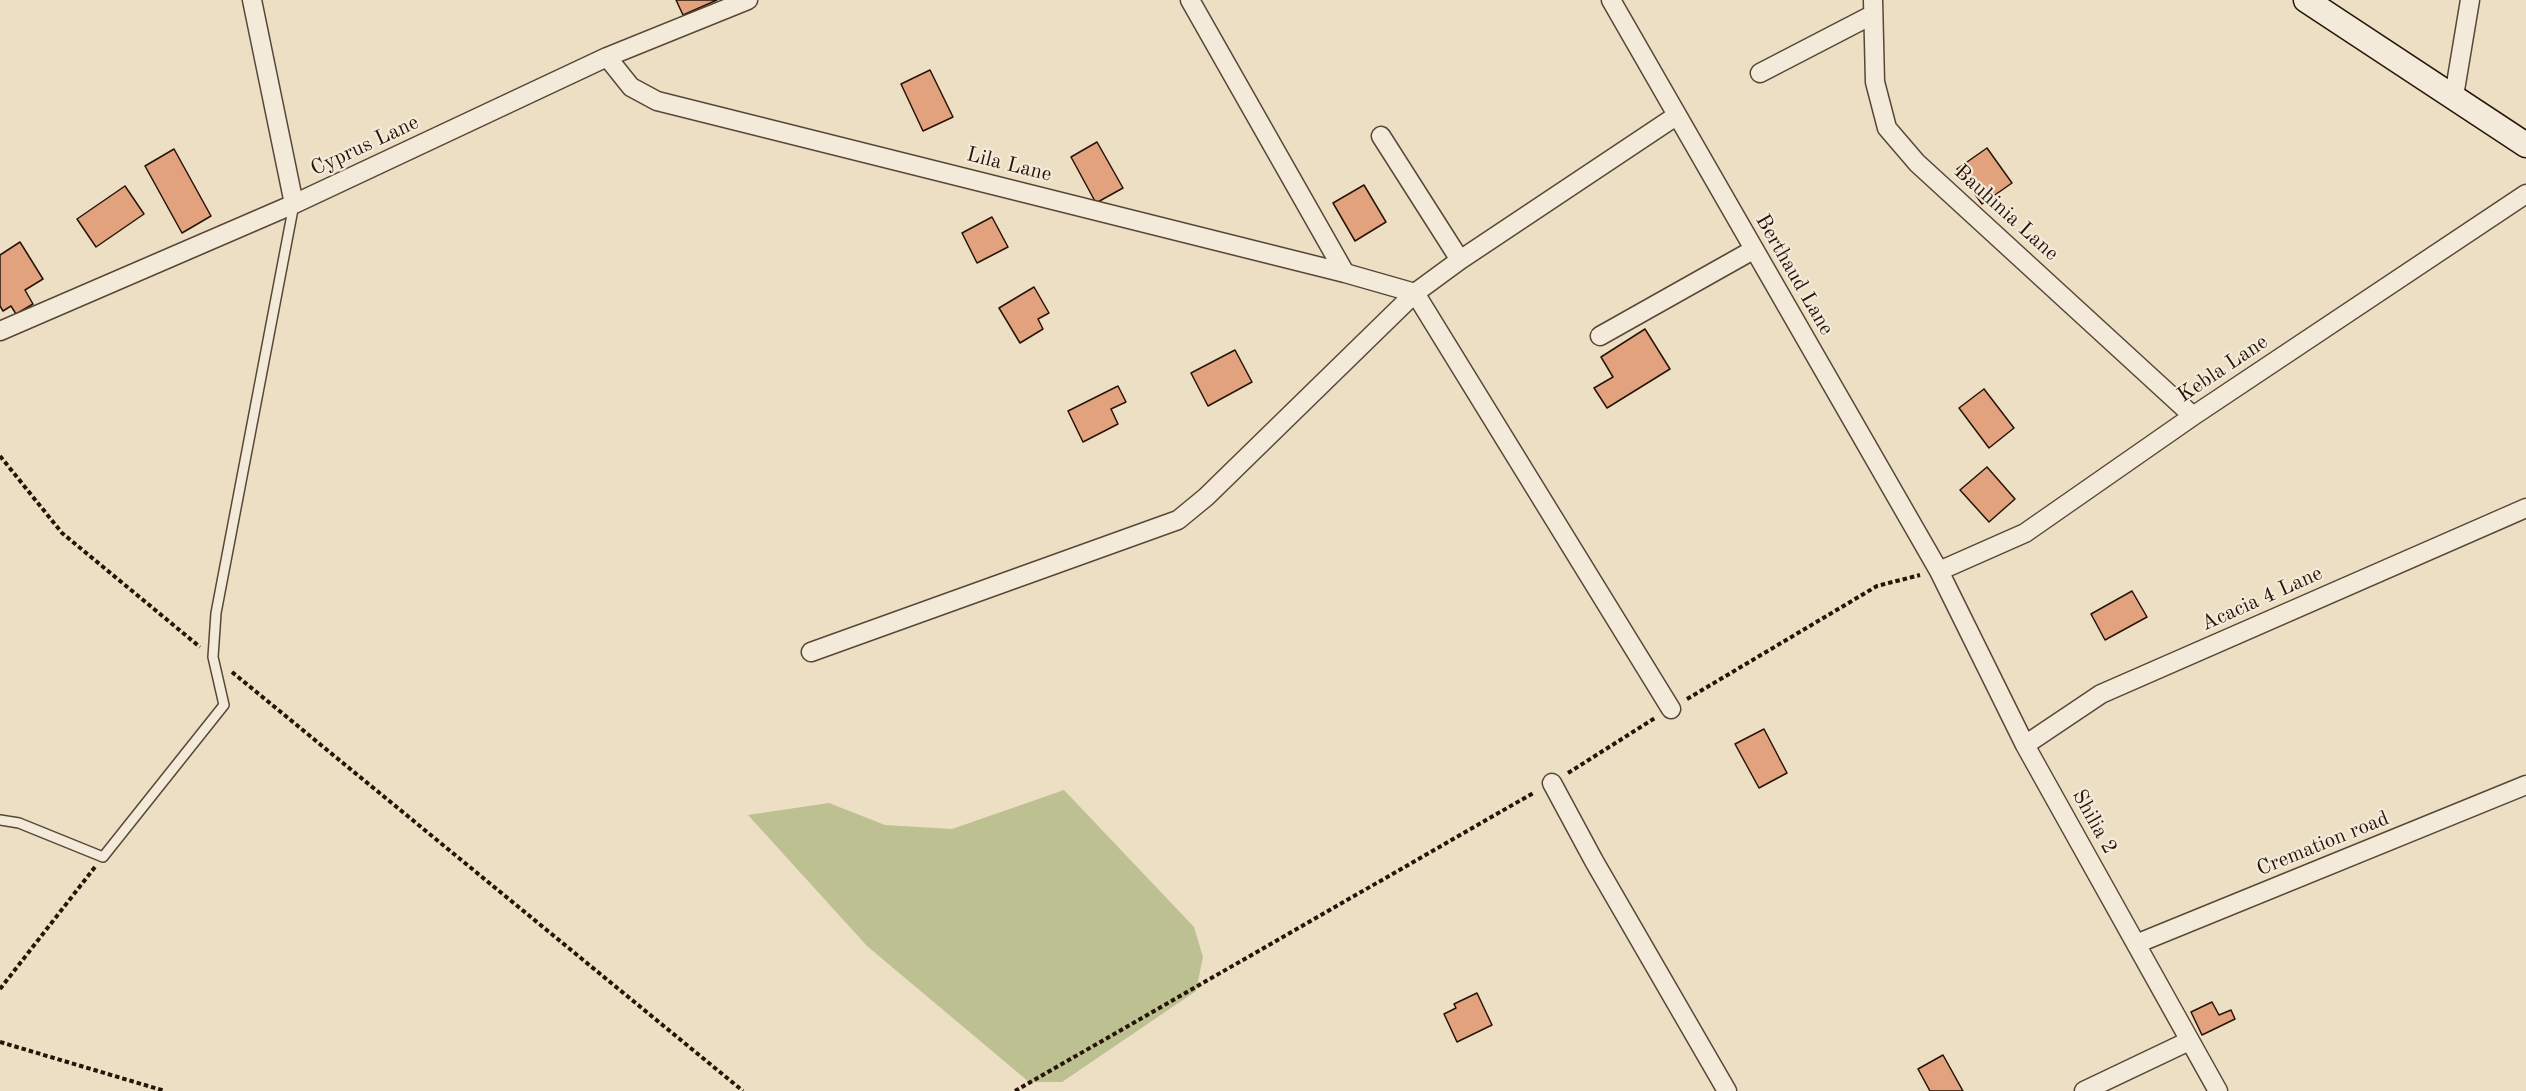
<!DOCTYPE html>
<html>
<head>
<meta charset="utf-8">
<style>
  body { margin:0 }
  canvas { display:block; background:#ecdfc4 }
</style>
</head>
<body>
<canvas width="2526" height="1091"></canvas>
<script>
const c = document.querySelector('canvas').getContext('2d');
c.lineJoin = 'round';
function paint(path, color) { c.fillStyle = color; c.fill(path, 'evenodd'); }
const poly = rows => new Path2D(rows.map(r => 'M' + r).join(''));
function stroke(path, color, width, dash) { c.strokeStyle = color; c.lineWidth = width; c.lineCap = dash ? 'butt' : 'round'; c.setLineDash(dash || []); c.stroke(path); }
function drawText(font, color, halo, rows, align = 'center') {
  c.font = font + ' "Old Standard TT",serif'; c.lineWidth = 4.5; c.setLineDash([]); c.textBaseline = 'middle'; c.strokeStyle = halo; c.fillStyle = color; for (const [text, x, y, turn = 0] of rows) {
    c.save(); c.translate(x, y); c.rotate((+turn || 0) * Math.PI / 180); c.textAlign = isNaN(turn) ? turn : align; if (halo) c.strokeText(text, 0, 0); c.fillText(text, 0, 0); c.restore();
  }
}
const green = poly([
  [1064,790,1194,927,1203,957,1196,991,1062,1082,1029,1082,867,946,748,815,829,803,885,825,952,829]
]);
const building = poly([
  [676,0,717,0,683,15,676,0],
  [930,70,953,117,923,131,901,84,930,70],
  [1097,142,1123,188,1096,203,1071,157,1097,142],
  [1987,148,2012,183,1982,204,1957,169,1987,148],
  [174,149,211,216,182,233,145,166,174,149],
  [1364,185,1386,222,1355,241,1333,203,1364,185],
  [125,186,144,214,96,247,77,219,125,186],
  [992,217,1008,247,977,263,962,233,992,217],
  [20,242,43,279,25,290,33,304,16,314,11,306,3,311,0,306,0,255,20,242],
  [1034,287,1049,313,1038,319,1043,329,1020,343,999,308,1034,287],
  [1645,329,1670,369,1607,408,1594,388,1613,377,1601,357,1645,329],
  [1235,350,1252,382,1208,406,1191,373,1235,350],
  [1118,386,1126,402,1111,409,1118,424,1083,442,1068,411,1118,386],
  [1984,389,2014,428,1989,448,1959,408,1984,389],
  [1987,467,2015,499,1989,522,1960,490,1987,467],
  [2132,591,2147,617,2105,640,2091,614,2132,591],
  [1764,729,1787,773,1759,788,1735,744,1764,729],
  [1477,993,1492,1025,1457,1042,1444,1014,1456,1008,1454,1004,1477,993],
  [2212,1002,2219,1015,2231,1010,2235,1019,2202,1035,2191,1012,2212,1002],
  [1943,1055,1963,1091,1930,1091,1918,1069,1943,1055]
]);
const path = poly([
  [0,456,62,533,200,647],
  [232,672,743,1091],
  [1687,699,1877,586,1920,575],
  [1568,773,1655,718],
  [0,989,95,867],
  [0,1042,165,1091],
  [1015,1091,1535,792]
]);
const lane = poly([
  [0,820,19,823,103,857,224,705,213,657,216,613,294,204]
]);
const street = poly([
  [252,0,294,204],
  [1190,0,1345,273],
  [1611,0,1939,571,2025,745,2218,1091],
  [1873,0,1875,82,1887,128,1917,163,2193,416],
  [607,57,631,87,657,101,1345,273,1415,293,1671,709],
  [1760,73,1872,15],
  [2454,96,2470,0],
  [1381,136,1460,260],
  [0,331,294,204,607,57,748,0],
  [1600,336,1753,250],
  [1939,571,2025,533,2193,416,2526,194],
  [811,652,1178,520,1206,497,1415,293,1460,260,1676,116],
  [2025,745,2101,694,2526,508],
  [1552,783,1594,861,1727,1091],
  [2136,944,2526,785],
  [2084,1091,2189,1041]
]);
const secondary = poly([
  [2306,0,2526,145]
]);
const streetNames = [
  ["Cyprus Lane",365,146,-25],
  ["Lila Lane",1009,165,14],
  ["Bauhinia Lane",2006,213,42],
  ["Berthaud Lane",1794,275,60],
  ["Kebla Lane",2223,369,-34],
  ["Acacia 4 Lane",2262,599,-24],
  ["Shilia 2",2094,822,61],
  ["Cremation road",2323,844,-22]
];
paint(green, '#bdc091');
paint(building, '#e1a27d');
stroke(building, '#271408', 1.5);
stroke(lane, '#584737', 12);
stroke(street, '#584737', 21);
stroke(secondary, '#271408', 27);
stroke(path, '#271408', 4, [4.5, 3]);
stroke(lane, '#f3ead9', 9);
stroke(street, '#f3ead9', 18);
stroke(secondary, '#f3ead9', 24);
drawText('21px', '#271408', '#f3ead9', streetNames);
</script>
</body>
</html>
